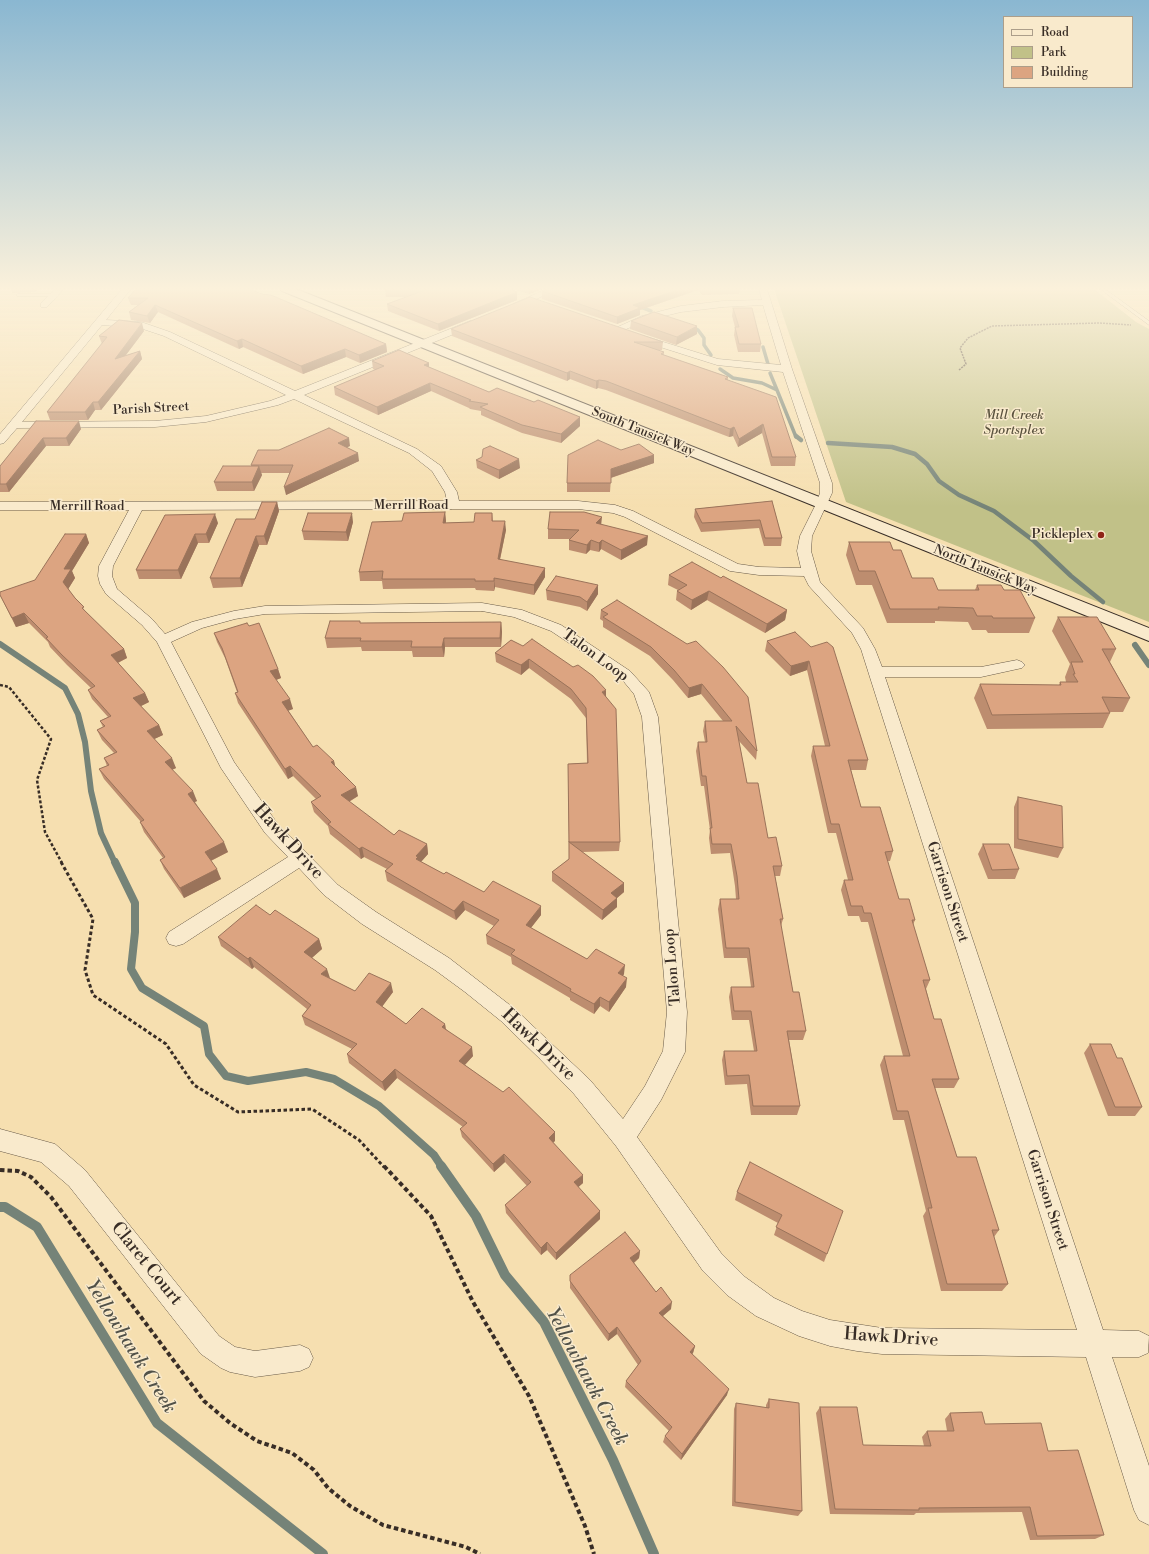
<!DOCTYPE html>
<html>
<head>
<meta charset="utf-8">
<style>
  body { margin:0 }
  #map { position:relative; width:1149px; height:1554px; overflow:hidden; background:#f6dfb0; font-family:"Libre Bodoni",serif }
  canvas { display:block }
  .legend { position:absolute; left:1003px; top:16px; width:130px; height:72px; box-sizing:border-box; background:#f9eacc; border:1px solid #ac9e8a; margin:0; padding:5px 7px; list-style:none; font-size:12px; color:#382d26 }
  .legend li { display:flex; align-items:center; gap:8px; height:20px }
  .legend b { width:20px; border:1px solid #ac9e8a }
</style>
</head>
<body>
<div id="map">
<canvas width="1149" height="1554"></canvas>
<ul class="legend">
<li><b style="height:5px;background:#f9eacc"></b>Road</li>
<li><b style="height:11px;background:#c1c188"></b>Park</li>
<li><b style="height:11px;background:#dca481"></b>Building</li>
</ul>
</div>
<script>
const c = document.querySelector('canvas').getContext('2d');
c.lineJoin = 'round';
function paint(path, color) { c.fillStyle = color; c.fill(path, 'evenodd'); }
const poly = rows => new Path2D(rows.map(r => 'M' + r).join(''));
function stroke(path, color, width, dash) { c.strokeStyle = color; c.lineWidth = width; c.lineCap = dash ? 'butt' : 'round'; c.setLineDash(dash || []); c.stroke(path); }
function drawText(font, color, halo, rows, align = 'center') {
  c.font = font + ' "Libre Bodoni",serif'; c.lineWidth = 3; c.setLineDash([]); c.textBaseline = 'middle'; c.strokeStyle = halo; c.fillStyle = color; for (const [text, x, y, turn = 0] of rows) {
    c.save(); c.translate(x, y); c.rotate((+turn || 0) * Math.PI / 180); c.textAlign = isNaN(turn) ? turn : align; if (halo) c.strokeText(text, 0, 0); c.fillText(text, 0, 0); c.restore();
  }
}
const green = poly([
  [774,289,1094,289,1136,322,1149,329,1149,622,846,502]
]);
const streamFar4 = poly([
  [638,306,651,311],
  [691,326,698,330,704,338,704,345,711,355],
  [763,347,768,364],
  [720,369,733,378,762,383,777,390,796,437],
  [770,373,777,390]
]);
const streamFar3 = poly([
  [796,436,801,440],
  [828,443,892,447,915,454,927,464,939,481,959,495,994,511,1034,541,1071,576,1103,602]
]);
const streamFar2 = poly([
  [0,644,65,688,78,714,85,742,91,791,101,833,115,863],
  [1135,645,1149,665]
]);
const streamFar1 = poly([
  [115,862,135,903,135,932,131,969,142,988,204,1026,209,1054,226,1076,248,1081,306,1072,334,1079,379,1106,434,1155,442,1167]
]);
const stream = poly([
  [441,1166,476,1216,505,1275,544,1322,613,1460,654,1554],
  [0,1207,5,1207,37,1227,157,1423,323,1554]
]);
const pathFar3 = poly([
  [959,370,966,364,960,348,968,338,992,326,1100,323,1131,325]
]);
const pathFar2 = poly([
  [0,685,9,687,51,739,37,780,45,832,62,863]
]);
const pathFar1 = poly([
  [61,862,93,919,85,970,93,995,166,1044,194,1085,238,1112,312,1109,359,1140,384,1167]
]);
const path = poly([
  [384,1166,431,1216,473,1302,529,1396,585,1526,594,1554],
  [0,1170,18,1171,31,1177,51,1197,204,1401,230,1423,257,1441,292,1453,314,1470,328,1488,350,1506,383,1525,466,1547,480,1554]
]);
const service = poly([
  [1100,289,1105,289,1149,321,1149,325,1100,289],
  [19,294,54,294,56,295,54,296,17,296,17,294,19,294]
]);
const minor = poly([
  [55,289,64,289,47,307,41,307,41,303,55,289],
  [122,289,131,289,106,320,141,322,170,332,295,391,470,321,476,321,476,325,304,395,417,449,441,466,457,492,459,501,578,501,615,505,633,511,738,564,759,567,801,568,797,551,800,536,816,504,820,493,820,483,783,372,717,365,638,340,636,338,638,336,644,336,718,359,781,365,763,305,723,307,681,312,648,320,619,332,616,333,611,330,642,316,681,306,723,301,762,300,759,289,767,289,792,369,832,483,832,493,812,536,811,551,820,582,863,628,875,649,882,667,981,667,1017,660,1022,662,1025,665,1022,668,981,677,885,677,1103,1330,1139,1331,1149,1336,1148,1353,1139,1357,1112,1357,1149,1466,1149,1525,1139,1520,1134,1510,1086,1357,882,1354,857,1351,830,1346,799,1336,756,1316,727,1295,703,1271,616,1146,574,1094,539,1058,501,1021,465,992,435,970,362,924,324,895,299,868,183,944,176,946,169,944,166,938,169,932,288,857,265,833,221,768,157,642,142,625,106,594,100,584,98,576,99,566,129,510,0,510,0,502,447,501,445,492,432,471,409,453,294,399,278,405,206,422,155,427,17,428,4,443,0,444,0,434,122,289],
  [102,325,140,328,164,336,286,395,270,401,206,416,155,421,22,422,102,325],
  [451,509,578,509,613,513,625,517,730,571,759,575,804,576,809,586,852,633,861,649,1077,1330,882,1328,830,1320,802,1311,774,1298,745,1277,721,1253,637,1137,661,1100,685,1052,687,1012,658,717,649,692,630,671,561,625,522,610,482,603,265,606,234,611,192,622,165,634,152,619,117,589,112,576,113,566,142,510,451,509],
  [482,611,514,617,551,631,620,677,634,694,642,717,667,1012,663,1051,645,1086,623,1119,590,1080,515,1009,449,958,376,912,338,885,277,823,234,762,171,642,202,628,235,619,265,614,482,611],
  [546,289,558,289,515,309,512,310,507,307,546,289],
  [0,1129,55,1144,85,1170,219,1336,235,1347,255,1351,300,1345,309,1349,313,1358,309,1367,300,1371,255,1377,230,1372,221,1368,201,1354,69,1186,41,1162,0,1151,0,1129]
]);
const secondary = poly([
  [280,289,296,289,1149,628,1149,641,282,291,280,289]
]);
const wall = poly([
  [11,289,39,289,34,292,12,293],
  [136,289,386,344,387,352,360,363,346,357,303,374,243,347,239,349,158,312,150,323,131,320,129,312,138,305,131,305,128,298],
  [385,289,509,289,517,292,517,300,439,331,388,311,387,304,406,297,386,297],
  [513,289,542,289,529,294],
  [546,289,740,289,739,294,702,295,698,290,640,310,640,315,617,324,542,299,542,291],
  [733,308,761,344,760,352,738,352,734,335,735,327,732,316],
  [631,321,697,334,676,345,630,329],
  [451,329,663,342,662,350,657,350,664,352,664,355,728,377,728,380,796,457,795,466,771,466,762,433,738,447,733,436,729,437,606,390,598,388,596,389,570,379,567,381,452,336],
  [144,331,125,356,140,351,142,359,101,410,95,410,88,420,50,420,47,412,102,344,99,336],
  [372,361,429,363,429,367,489,392,534,402,580,417,580,426,561,443,522,433,481,415,481,411,470,409,469,408,431,391,378,415,335,395,334,387,375,370,373,369],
  [36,421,81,429,69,446,46,446,9,492,0,492,0,466],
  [350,446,347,447,359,461,286,495,290,473,261,473,262,475,254,491,217,491,214,482,251,466,251,465,279,450],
  [621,450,654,455,654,463,611,478,610,492,567,492,567,483],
  [476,460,520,468,499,479,477,468],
  [772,501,782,538,781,546,764,546,759,528,701,532,694,517,695,509],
  [277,502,279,511,267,545,259,545,242,587,213,588,210,578,255,519],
  [445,512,446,523,474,522,492,513,493,521,506,530,500,560,545,568,545,577,534,595,495,587,494,591,476,590,475,588,383,589,382,581,360,581,359,572,402,521],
  [165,515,218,523,209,543,198,543,181,579,139,579,136,570],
  [353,522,348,541,304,540,302,531],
  [601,524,647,545,621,560,601,549,599,552,590,550,586,554,569,550,569,540,570,539,548,539,548,529],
  [86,534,89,543,72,571,75,578,68,589,75,598,86,612,124,649,127,658,118,663,145,693,149,702,141,706,159,725,163,735,154,739,176,768,172,770,197,801,195,802,228,852,211,861,221,879,184,898,164,869,160,860,163,858,144,832,140,822,141,822,104,779,99,769,107,766,104,758,114,753,102,740,97,730,103,727,100,721,108,717,92,699,88,690,91,688,67,665,50,647,48,642,29,623,16,627,0,595,35,580],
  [849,542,893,550,912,578,938,590,975,590,977,585,1004,590,1035,618,1029,633,988,633,986,630,972,630,968,622,935,621,935,623,887,623,872,585,856,585,846,555],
  [669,575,721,578,787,610,785,620,765,633,707,600,691,610,676,600,677,591,678,590,668,585],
  [598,585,598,594,587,611,580,607,547,600,546,590],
  [601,610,687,644,757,751,756,760,739,741,747,783,768,838,782,866,780,876,775,876,783,919,781,926,793,992,806,1031,803,1040,789,1040,800,1106,797,1115,751,1115,747,1084,725,1085,722,1060,724,1051,754,1051,749,1020,732,1020,729,997,731,987,751,987,747,958,724,958,718,909,720,899,736,899,735,886,730,853,711,854,709,838,710,830,704,786,701,786,696,751,698,742,705,742,703,731,705,721,723,721,701,694,688,698,673,680,650,656,603,627,603,621,600,619],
  [1058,617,1116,649,1110,662,1130,698,1123,712,1109,712,1110,713,1103,728,987,729,974,698,980,684,1059,685,1060,682,1066,682,1065,677,1070,664,1052,631],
  [501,622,502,632,501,647,445,647,444,657,413,657,412,651,362,651,361,647,327,648,325,638,361,623],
  [249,626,278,669,281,678,276,680,293,709,288,710,313,747,334,761,335,766,358,796,349,802,394,835,427,844,428,854,421,862,444,874,484,892,541,915,531,928,587,959,624,974,623,976,626,987,609,1012,600,1006,594,1014,570,1000,570,998,512,964,511,957,487,944,486,935,494,926,465,910,456,920,387,881,385,871,387,869,364,857,361,859,330,834,328,826,314,812,311,802,316,799,293,776,288,779,238,703,235,693,237,692,225,658,217,642,214,633],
  [795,632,868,760,866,770,851,770,861,807,893,851,890,861,887,861,899,899,915,920,913,925,930,980,926,989,934,1019,959,1079,954,1088,935,1088,957,1157,999,1230,994,1237,1008,1284,1002,1291,941,1291,923,1216,926,1211,904,1120,893,1120,880,1065,884,1056,903,1056,868,922,861,922,859,916,848,916,841,890,844,880,848,880,836,833,828,833,811,756,813,746,825,746,807,670,790,676,765,651,767,641],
  [511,640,606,697,620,842,619,851,582,852,624,883,624,892,617,898,617,907,602,920,552,881,552,872,569,859,568,764,587,763,586,718,571,699,529,668,521,675,496,662,495,653],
  [1018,797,1063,848,1058,858,1014,848,1014,807],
  [983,844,1019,869,1015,879,988,879,978,854],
  [270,915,319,939,322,949,312,958,330,978,355,991,393,992,382,1006,406,1024,445,1024,446,1029,473,1056,465,1065,555,1132,555,1141,553,1142,583,1183,578,1187,600,1211,600,1219,556,1260,547,1250,541,1255,506,1213,505,1205,527,1186,505,1162,494,1172,462,1137,460,1129,463,1127,397,1078,385,1091,349,1063,347,1054,352,1049,305,1025,302,1016,307,1009,254,967,252,969,221,946,218,937],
  [1090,1044,1117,1058,1142,1107,1135,1116,1108,1116,1084,1053],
  [750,1162,827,1254,824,1262,774,1235,778,1223,735,1200,737,1192],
  [640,1251,639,1258,634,1263,656,1292,671,1309,663,1316,695,1346,693,1353,692,1354,727,1395,681,1460,663,1442,665,1436,669,1431,625,1387,626,1381,638,1365,617,1334,608,1341,570,1288,570,1275],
  [769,1399,802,1511,798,1516,732,1506,734,1409,736,1403,766,1408,766,1405],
  [820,1407,863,1445,924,1446,922,1437,927,1431,947,1431,945,1419,950,1413,985,1424,1048,1451,1104,1535,1095,1539,1030,1540,1022,1512,916,1513,914,1515,830,1514,816,1413]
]);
const shadedWall = poly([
  [33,289,39,289,34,292],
  [529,289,542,289,529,294],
  [680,289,698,289,698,290,640,310,640,315,617,324,617,317,633,305],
  [517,292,517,300,439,331,438,324],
  [155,305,158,312,150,323,147,316],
  [142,323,144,331,117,367,115,359],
  [697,326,697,334,676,345,677,337],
  [242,339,243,347,239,349,237,341],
  [386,344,387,352,360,363,359,355],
  [345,349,346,357,303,374,301,366],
  [140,351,142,359,101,410,98,402],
  [429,363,429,371,424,365],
  [570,371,570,379,567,381,567,373],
  [599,380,598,388,596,389,596,381],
  [430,383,431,391,378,415,377,407],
  [93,402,95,410,88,420,85,412],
  [580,417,580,426,561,443,561,434],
  [79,421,81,429,69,446,66,438],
  [763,424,762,433,738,447,739,439],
  [734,427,733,436,729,437,730,429],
  [43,438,46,446,9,492,6,484],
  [349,438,350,446,339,451,338,443],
  [358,453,359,461,286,495,284,487],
  [654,455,654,463,610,478,611,469],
  [519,459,520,468,499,479,499,470],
  [259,466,262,475,254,491,252,482],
  [277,502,279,511,267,545,264,536],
  [445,512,446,521,444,532,443,523],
  [352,513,353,522,348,541,346,532],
  [215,514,218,523,209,543,206,534],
  [602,517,601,526,596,523],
  [505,521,506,530,498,568,498,559],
  [86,534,89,543,72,571,75,578,67,591,63,582,64,569],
  [195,534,198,543,181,579,178,570],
  [256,536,259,545,242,587,240,578],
  [648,536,647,545,621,560,621,550],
  [591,540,590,550,586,554,587,545],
  [602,540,601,549,599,552,599,543],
  [545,568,545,577,534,595,534,585],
  [494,578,495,587,494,591],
  [598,585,598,594,587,611,587,602],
  [709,591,707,600,691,610,692,600],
  [787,610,785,620,765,633,767,624],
  [24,613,29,623,16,627,12,618],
  [501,622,502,632,501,647,500,638],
  [444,638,445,647,444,657,442,647],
  [124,649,127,658,115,664,111,655],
  [529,659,529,668,521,675,521,665],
  [809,661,807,670,790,676,791,666],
  [278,669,281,678,273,681,270,671],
  [702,684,701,694,688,698,689,688],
  [606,690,606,700,602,692],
  [145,693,149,702,137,708,133,698],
  [290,699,293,709,285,712,282,702],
  [159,725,163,735,150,741,147,731],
  [172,758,176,768,169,771,165,762],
  [334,761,336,770,331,762],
  [290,766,293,776,288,779,285,769],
  [356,787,358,796,343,805,341,795],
  [193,791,197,801,192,803,188,794],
  [224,842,228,852,208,862,205,852],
  [427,844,428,854,419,864,420,867,416,856],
  [362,847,364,857,361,859,359,849],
  [217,869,221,879,184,898,180,888],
  [624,883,624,892,617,898,617,907,602,920,603,910,611,893],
  [463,901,465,910,456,920,454,911],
  [541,906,541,915,526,934,526,925],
  [319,939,322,949,307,962,304,952],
  [250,957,254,967,252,969,248,959],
  [625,965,624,974,618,982,618,973],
  [327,969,330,978,321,974],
  [627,978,626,987,609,1012,609,1002],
  [391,983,393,992,379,1011,376,1002],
  [600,997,600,1006,594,1014,594,1004],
  [445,1024,446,1033,442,1027],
  [472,1047,473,1056,460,1070,459,1061],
  [395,1069,397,1078,385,1091,382,1082],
  [555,1132,555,1141,549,1146,549,1138],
  [504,1154,505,1162,494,1172,493,1164],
  [583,1175,583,1183,574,1191,574,1182],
  [600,1211,600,1219,556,1260,556,1253],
  [547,1242,547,1250,541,1255,541,1248],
  [640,1251,639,1258,630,1266,630,1258],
  [672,1302,671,1309,658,1320,659,1313],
  [617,1327,617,1334,608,1341,609,1334],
  [695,1346,693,1353,688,1359,690,1352],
  [729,1389,727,1395,681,1460,682,1454]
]);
const building = poly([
  [136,289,250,289,262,294,271,295,386,344,359,355,345,349,301,366,242,339,237,341,155,305,147,316,129,312,148,298,128,298,136,289],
  [385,289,410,289,385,290,385,289],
  [428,289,509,289,517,292,438,324,387,304,428,289],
  [546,289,680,289,633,305,640,308,617,317,542,291,546,289],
  [530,297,663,342,634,342,664,352,661,354,728,377,725,379,776,397,796,457,772,457,763,424,739,439,734,427,730,429,606,381,599,380,596,381,570,371,567,373,451,329,530,297],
  [733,308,752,308,761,344,739,344,735,327,739,327,733,308],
  [654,312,697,326,677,337,631,321,654,312],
  [119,320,142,323,115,359,140,351,98,402,93,402,85,412,47,412,107,337,99,336,119,320],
  [399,350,429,363,424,365,489,392,497,388,534,402,538,400,580,417,561,434,522,425,480,407,488,404,469,401,471,400,430,383,377,407,334,387,384,366,372,361,399,350],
  [36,421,79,421,66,438,43,438,6,484,0,484,0,466,36,421],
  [329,428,349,438,338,443,358,453,284,487,293,465,251,465,258,450,279,450,329,428],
  [598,440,621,450,639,444,654,455,611,469,611,483,567,483,568,455,598,440],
  [490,446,519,459,499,470,476,460,482,457,483,449,490,446],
  [223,466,259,466,252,482,214,482,223,466],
  [772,501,782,538,765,538,760,520,702,523,695,509,772,501],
  [262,502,277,502,264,536,256,536,240,578,210,578,236,519,255,519,262,502],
  [445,512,443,523,474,522,475,513,492,513,492,521,505,521,498,559,545,568,534,585,494,578,494,581,475,581,475,579,382,579,383,571,359,572,372,522,402,521,404,513,445,512],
  [550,512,584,512,602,517,596,523,648,536,621,550,602,540,599,543,591,540,587,545,569,540,579,530,548,529,550,512],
  [308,513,352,513,346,532,302,531,308,513],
  [215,514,206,534,195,534,178,570,136,570,165,515,215,514],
  [65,534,86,534,64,569,71,569,63,582,75,598,84,607,82,608,124,649,111,655,145,693,133,698,159,725,147,731,172,758,165,762,193,791,188,794,224,842,205,852,217,869,180,888,160,860,165,857,140,822,144,820,99,769,109,765,104,758,117,752,97,730,105,726,100,721,111,716,88,690,95,686,62,655,46,638,48,637,24,613,12,618,0,595,0,592,35,580,65,534],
  [849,542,890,542,893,550,901,550,912,578,933,578,938,590,979,590,977,585,1001,585,1004,590,1020,590,1035,618,993,618,992,616,977,616,973,608,938,607,939,609,890,609,875,571,859,571,849,542],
  [692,562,721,578,723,576,787,610,767,624,709,591,692,600,677,591,687,585,669,575,692,562],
  [556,576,598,585,587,602,580,597,546,590,556,576],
  [617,600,687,644,696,641,723,667,748,697,757,751,736,726,747,783,758,783,768,838,776,837,782,866,773,866,783,919,780,919,793,992,799,992,806,1031,787,1031,800,1106,753,1106,749,1075,727,1076,724,1051,757,1051,751,1011,734,1011,731,987,754,987,749,948,726,948,720,899,739,899,737,876,731,844,712,844,710,828,712,828,706,776,702,776,698,742,707,742,705,721,732,721,702,684,689,688,674,670,651,647,603,617,608,614,601,610,617,600],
  [1058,617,1097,617,1116,649,1102,649,1130,698,1102,697,1110,713,992,715,980,684,1061,685,1060,682,1078,682,1073,674,1075,674,1071,662,1083,662,1058,617],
  [330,621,360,621,360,623,501,622,500,638,444,638,442,647,411,647,412,641,360,641,361,638,325,638,330,621],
  [247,623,249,626,259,623,278,669,270,671,290,699,282,702,313,747,317,745,334,761,331,762,356,787,341,795,394,835,399,830,427,844,416,856,418,857,416,859,444,874,446,872,484,892,493,881,541,906,526,925,587,959,596,949,625,965,618,973,627,978,609,1002,600,997,594,1004,570,991,571,989,511,954,515,950,486,935,499,920,463,901,454,911,385,871,393,864,362,847,359,849,328,824,331,822,311,802,321,796,290,766,285,769,235,693,238,692,222,648,214,633,247,623],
  [795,632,811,647,827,642,833,647,868,760,848,760,861,807,880,807,893,851,885,852,899,899,909,899,915,920,912,920,930,980,923,980,934,1019,941,1019,959,1079,932,1079,957,1157,976,1157,999,1230,992,1230,1008,1284,947,1284,928,1208,932,1208,908,1111,897,1111,884,1056,910,1056,871,913,864,913,862,906,851,906,844,880,853,880,839,824,831,824,813,746,830,746,809,661,791,666,767,641,795,632],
  [532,639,573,667,578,665,593,676,606,690,602,692,616,709,620,842,569,842,568,764,588,763,586,708,571,689,529,659,521,665,495,653,511,640,523,646,532,639],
  [1018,797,1062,806,1063,848,1018,839,1018,797],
  [569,842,624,883,611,893,617,898,603,910,552,872,569,859,569,842],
  [983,844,1009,844,1019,869,992,870,983,844],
  [256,905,270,915,275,910,319,939,304,952,327,969,321,974,355,991,369,973,391,983,376,1002,406,1024,422,1008,445,1024,442,1027,472,1047,459,1061,503,1092,509,1087,555,1132,549,1138,583,1175,574,1182,600,1211,556,1253,547,1242,541,1248,505,1205,531,1182,504,1154,493,1164,460,1129,467,1123,395,1069,382,1082,347,1054,357,1044,302,1016,311,1005,250,957,248,959,218,937,256,905],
  [1090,1044,1111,1044,1117,1058,1122,1058,1142,1107,1115,1107,1090,1044],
  [750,1162,843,1211,827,1254,776,1227,782,1215,737,1192,750,1162],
  [625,1232,640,1251,630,1258,656,1292,661,1287,672,1302,659,1313,695,1346,690,1352,729,1389,682,1454,665,1436,672,1427,626,1381,641,1361,617,1327,609,1334,570,1281,570,1275,625,1232],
  [769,1399,799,1403,802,1511,735,1502,736,1403,769,1408,769,1399],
  [820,1407,857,1407,863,1445,931,1446,927,1431,954,1431,950,1413,982,1412,985,1424,1041,1423,1048,1451,1078,1450,1104,1535,1037,1536,1030,1507,919,1508,919,1510,835,1509,820,1407]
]);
const markers = [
  [1101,535,4,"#8f2418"]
];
const farStreetnames = [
  ["Parish Street",151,409,-3],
  ["South Tausick Way",643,432,22],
  ["Merrill Road",411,506],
  ["Merrill Road",87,507],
  ["North Tausick Way",985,570,22]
];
const farParknames = [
  ["Mill Creek",1014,416],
  ["Sportsplex",1014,431]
];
const farPoinames = [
  ["Pickleplex",1093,535]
];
const streetNames = [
  ["Talon Loop",595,656,36],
  ["Garrison Street",947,892,72],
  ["Talon Loop",673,967,-95],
  ["Garrison Street",1047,1200,72]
];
const nearStreetnames = [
  ["Hawk Drive",288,842,48],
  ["Hawk Drive",538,1045,44],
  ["Claret Court",146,1264,51],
  ["Hawk Drive",891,1338,4]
];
const nearWaternames = [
  ["Yellowhawk Creek",130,1347,58],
  ["Yellowhawk Creek",586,1377,62]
];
paint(green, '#c1c188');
stroke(streamFar4, '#758378', 3.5);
stroke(streamFar3, '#758378', 4.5);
stroke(streamFar2, '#758378', 6);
stroke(streamFar1, '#758378', 8);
stroke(stream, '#758378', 10);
stroke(service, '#685a48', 1);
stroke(minor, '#685a48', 1);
stroke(secondary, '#382d26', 2);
stroke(pathFar3, '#382d26', 1.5, [2, 1]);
stroke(pathFar2, '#382d26', 2.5, [3, 2]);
stroke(pathFar1, '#382d26', 3, [3.5, 2.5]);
stroke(path, '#382d26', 4, [4.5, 3]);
paint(service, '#f9eacc');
paint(minor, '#f9eacc');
paint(secondary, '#f9eacc');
paint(wall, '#bd8d6f');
paint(shadedWall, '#9a735a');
paint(building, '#dca481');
stroke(building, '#9a735a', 1);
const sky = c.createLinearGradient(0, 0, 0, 507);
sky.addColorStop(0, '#8ab7d1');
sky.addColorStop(0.57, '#fbf1db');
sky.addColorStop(1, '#fbf1db00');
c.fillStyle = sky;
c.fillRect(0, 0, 1149, 507);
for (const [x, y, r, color] of markers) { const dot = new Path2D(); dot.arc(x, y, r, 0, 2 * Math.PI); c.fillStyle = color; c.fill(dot); stroke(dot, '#f9eacc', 1.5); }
drawText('13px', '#382d26', '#f9eacc', farStreetnames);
drawText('italic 13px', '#5a523e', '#f9eacc', farParknames);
drawText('13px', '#382d26', '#f9eacc', farPoinames, 'right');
drawText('15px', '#382d26', '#f9eacc', streetNames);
drawText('18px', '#382d26', '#f9eacc', nearStreetnames);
drawText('italic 19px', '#515148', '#f9eacc', nearWaternames);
</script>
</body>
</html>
